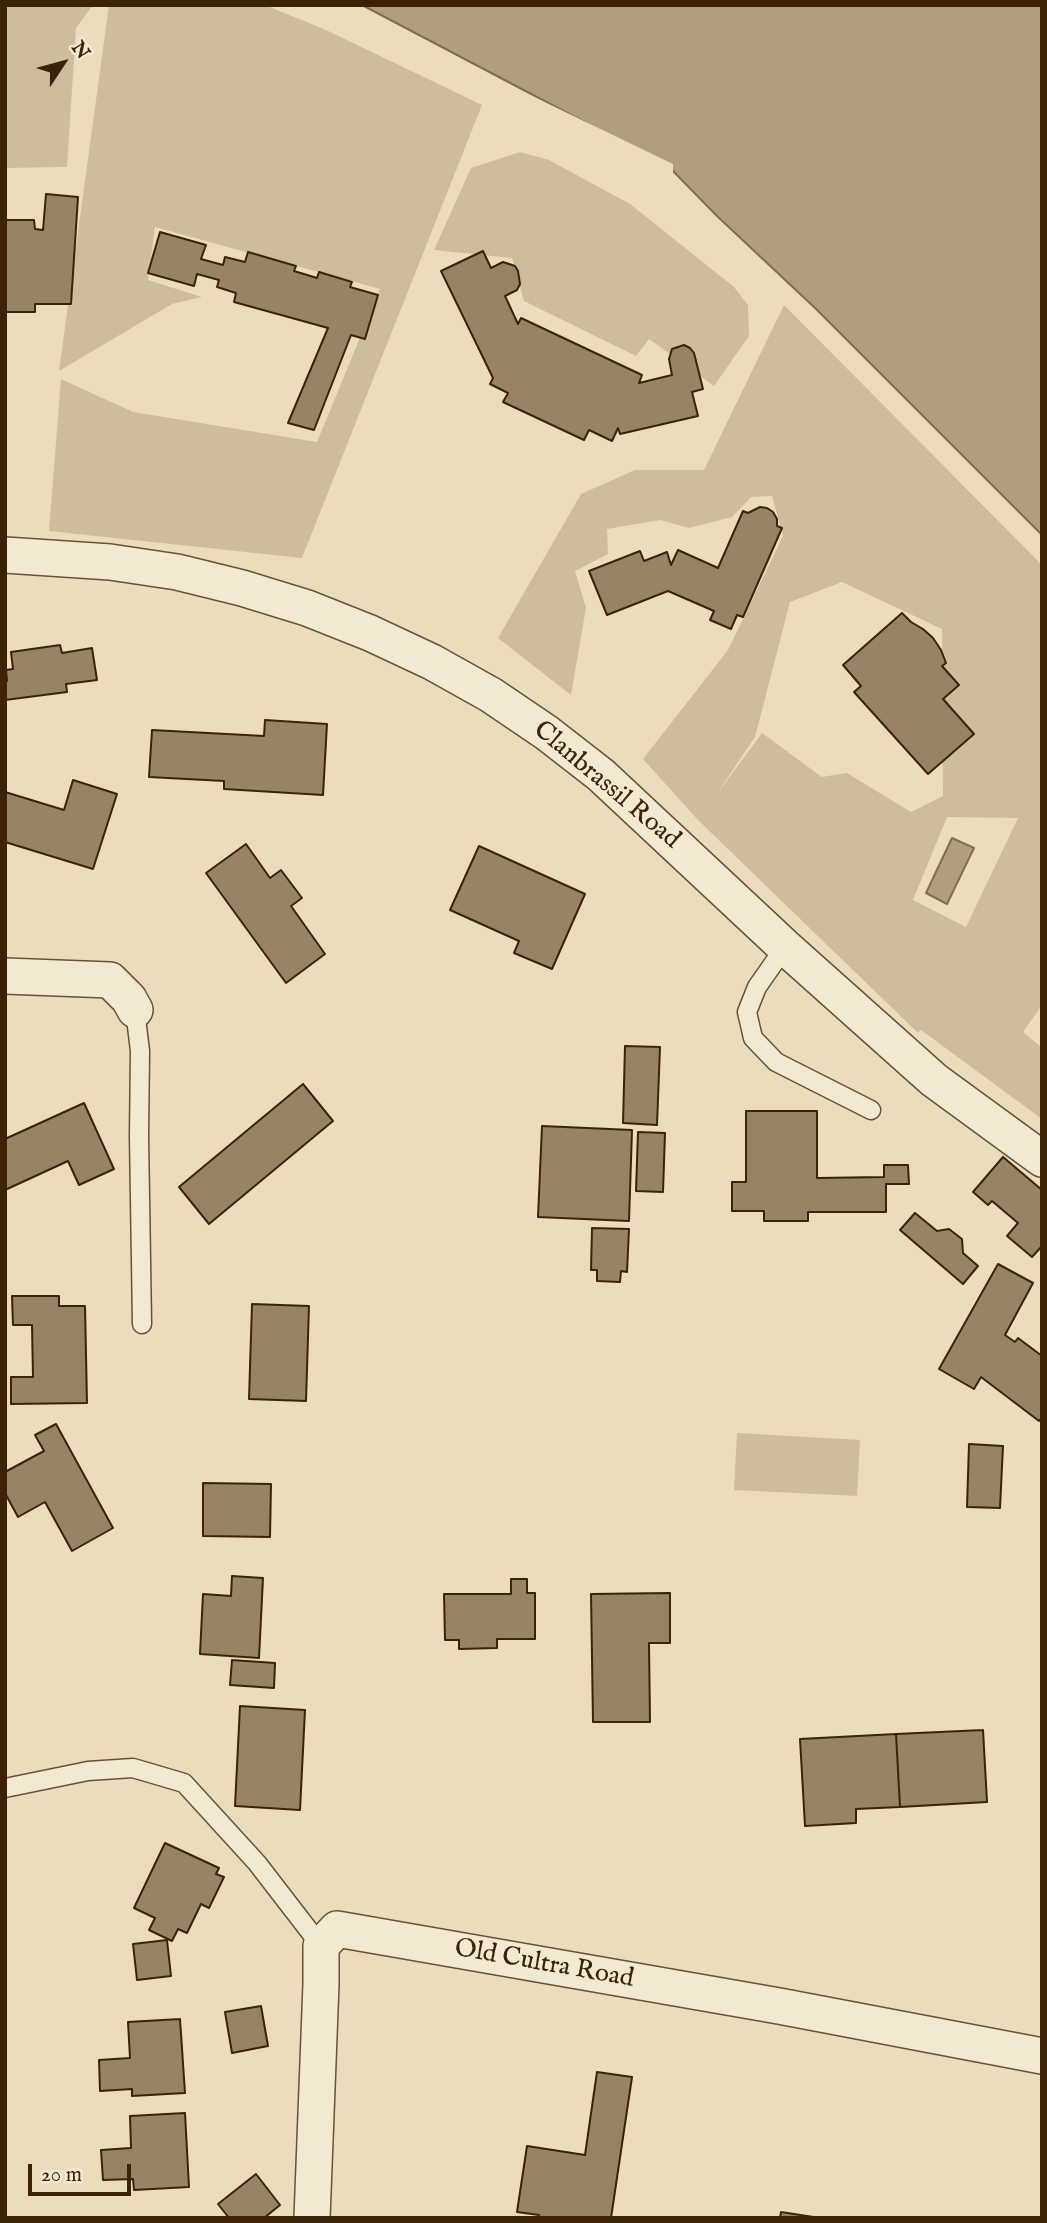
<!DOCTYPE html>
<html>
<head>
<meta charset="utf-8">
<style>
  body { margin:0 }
  #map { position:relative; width:1047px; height:2223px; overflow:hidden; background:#ebddbc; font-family:"IM FELL English",serif }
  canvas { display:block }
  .frame { position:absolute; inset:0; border:7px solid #3c2305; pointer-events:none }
  .north { position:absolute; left:28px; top:28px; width:70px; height:70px; -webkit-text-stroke:5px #f2e9d3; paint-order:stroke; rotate:54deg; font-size:19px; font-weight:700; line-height:28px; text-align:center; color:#3c2305 }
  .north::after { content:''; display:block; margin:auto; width:24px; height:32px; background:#3c2305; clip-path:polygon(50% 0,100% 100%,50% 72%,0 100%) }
  .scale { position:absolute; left:28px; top:2164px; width:103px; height:32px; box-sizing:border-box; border:4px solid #3c2305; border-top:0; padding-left:9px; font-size:21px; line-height:24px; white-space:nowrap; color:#3c2305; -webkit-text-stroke:5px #f2e9d3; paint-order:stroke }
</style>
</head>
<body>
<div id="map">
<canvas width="1047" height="2223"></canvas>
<div class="frame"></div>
<div class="north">N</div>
<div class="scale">20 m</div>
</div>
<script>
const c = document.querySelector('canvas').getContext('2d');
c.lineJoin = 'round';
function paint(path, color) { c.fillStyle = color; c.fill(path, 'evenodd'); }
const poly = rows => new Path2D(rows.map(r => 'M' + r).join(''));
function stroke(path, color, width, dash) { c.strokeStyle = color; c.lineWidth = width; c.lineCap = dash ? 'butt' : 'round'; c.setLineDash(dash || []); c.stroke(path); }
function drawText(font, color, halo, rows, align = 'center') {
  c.font = font + ' "IM FELL English",serif'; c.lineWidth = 5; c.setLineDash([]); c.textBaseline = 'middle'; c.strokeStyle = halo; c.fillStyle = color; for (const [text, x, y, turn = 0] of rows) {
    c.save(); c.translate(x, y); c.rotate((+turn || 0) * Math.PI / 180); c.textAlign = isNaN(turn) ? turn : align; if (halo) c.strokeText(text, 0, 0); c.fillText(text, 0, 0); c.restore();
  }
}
const green = poly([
  [10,5,93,5,76,28,67,167,5,168,5,6],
  [109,5,265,5,326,30,482,105,302,558,49,531,61,379,133,412,317,442,380,289,155,227,148,280,202,297,172,304,59,371],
  [520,152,549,160,630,204,734,287,748,305,749,336,714,386,649,339,636,356,524,301,512,258,434,250,471,168],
  [784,305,1042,565,1042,1005,1023,1032,1042,1048,1042,1119,921,1030,918,1033,698,820,643,759,728,650,783,536,772,496,751,497,732,517,689,528,660,520,607,529,608,554,575,571,586,608,571,695,498,638,581,494,635,470,704,470],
  [842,582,942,629,943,796,911,812,847,773,822,777,762,733,716,795,755,737,790,602],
  [947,817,1018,818,966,927,913,900],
  [737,1433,860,1440,857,1496,734,1490]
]);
const water = poly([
  [362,5,1042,5,1042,535,815,308,718,217,668,166,362,5],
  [952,838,974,848,947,904,926,893,952,838]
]);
const pier = poly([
  [468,65,673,164,673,176,666,169]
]);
const building = poly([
  [46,194,78,197,71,304,35,304,35,312,5,312,5,220,34,220,35,229,43,230,46,194],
  [160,232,206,245,201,259,223,265,225,257,245,262,248,252,296,266,294,271,317,278,319,272,352,282,350,287,378,295,365,339,351,335,314,430,288,423,328,328,234,302,236,293,217,287,219,280,197,274,194,286,148,273,160,232],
  [483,251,491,268,503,262,515,266,518,271,520,284,517,290,505,296,518,324,521,318,642,375,639,383,672,375,669,359,672,349,684,345,690,348,694,353,703,389,692,392,698,416,620,434,618,428,612,441,589,430,584,440,503,402,508,393,490,384,493,378,441,271,483,251],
  [760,507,767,508,773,512,777,519,777,526,782,528,743,617,737,615,731,629,710,620,714,611,668,591,607,615,589,571,640,551,644,561,667,552,671,565,678,550,718,568,743,511,748,513,760,507],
  [902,613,911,622,923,629,933,638,941,650,946,663,942,666,959,685,943,699,974,734,928,774,854,692,861,686,843,665,902,613],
  [60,645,62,653,92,648,97,680,66,684,67,692,5,700,5,681,7,681,6,670,13,669,11,652,60,645],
  [265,720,327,724,323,795,224,789,224,781,149,777,152,730,264,736,265,720],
  [73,780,117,794,93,869,5,842,5,792,64,810,73,780],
  [246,844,270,878,281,870,302,898,291,906,325,954,286,983,206,873,246,844],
  [479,846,585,894,552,969,514,953,519,941,450,910,479,846],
  [625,1046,660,1047,657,1125,623,1123,625,1046],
  [303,1084,333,1121,209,1224,179,1187,303,1084],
  [84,1103,114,1169,79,1185,68,1161,5,1190,5,1139,84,1103],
  [746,1111,817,1111,817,1178,884,1177,884,1165,908,1165,909,1184,886,1184,886,1212,808,1212,808,1221,764,1221,764,1211,732,1211,732,1182,746,1182,746,1111],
  [542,1126,632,1130,629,1221,538,1217,542,1126],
  [638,1132,665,1133,663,1192,636,1191,638,1132],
  [1003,1157,1042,1190,1042,1246,1032,1257,1007,1236,1018,1223,992,1201,988,1205,973,1192,1003,1157],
  [915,1213,937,1231,949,1229,962,1239,963,1253,978,1266,963,1284,900,1230,915,1213],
  [592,1228,629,1229,627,1272,621,1271,620,1282,597,1281,597,1270,591,1270,592,1228],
  [998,1264,1033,1283,1005,1335,1015,1342,1018,1338,1042,1356,1042,1417,1039,1421,981,1377,974,1389,939,1369,998,1264],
  [12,1296,59,1296,59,1306,85,1306,87,1403,11,1404,11,1377,33,1377,32,1325,13,1325,12,1296],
  [252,1304,309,1306,306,1401,249,1399,252,1304],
  [56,1424,113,1528,72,1551,45,1502,18,1517,5,1493,5,1472,44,1451,35,1435,56,1424],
  [969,1444,1003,1446,1000,1508,967,1507,969,1444],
  [203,1483,271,1484,270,1537,203,1536,203,1483],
  [232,1576,263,1578,259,1658,200,1654,203,1594,231,1596,232,1576],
  [511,1579,527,1579,527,1593,535,1593,535,1639,497,1639,497,1648,459,1649,459,1640,445,1640,444,1594,511,1594,511,1579],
  [670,1593,670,1643,649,1643,650,1722,593,1722,591,1594,670,1593],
  [232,1660,275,1663,274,1688,230,1685,232,1660],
  [240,1706,305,1710,300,1810,235,1806,240,1706],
  [983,1730,987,1802,900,1807,896,1734,983,1730],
  [896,1734,900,1807,856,1809,856,1823,805,1826,800,1739,896,1734],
  [165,1843,219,1868,216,1874,224,1877,209,1908,201,1904,187,1933,178,1929,172,1941,149,1930,155,1918,134,1908,165,1843],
  [167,1940,171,1976,137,1980,133,1944,167,1940],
  [261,2006,268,2046,232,2053,225,2012,261,2006],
  [180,2019,185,2093,132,2096,132,2089,100,2091,99,2060,130,2058,128,2022,180,2019],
  [597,2072,632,2077,611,2218,538,2218,539,2215,517,2212,527,2146,585,2155,597,2072],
  [185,2113,189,2187,134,2190,133,2179,103,2180,101,2150,131,2148,130,2116,185,2113],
  [256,2174,280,2205,264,2218,229,2218,218,2204,256,2174],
  [781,2212,820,2218,780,2218,781,2212]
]);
const service = poly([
  [785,947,757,987,747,1012,753,1038,776,1062,871,1110],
  [135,1010,140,1051,139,1136,142,1324],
  [5,1788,88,1771,133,1768,184,1783,257,1863,321,1946]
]);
const minor = poly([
  [5,555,110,562,177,572,242,588,307,608,370,633,432,662,491,695,547,733,601,775,785,947,934,1080,1042,1159],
  [5,976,110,980,129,999,135,1010],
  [312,2218,321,1984,321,1946,337,1929,779,2006,1042,2056]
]);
const streetNames = [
  ["Clanbrassil Road",606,786,40],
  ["Old Cultra Road",544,1965,10]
];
paint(green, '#cdbd9d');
paint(water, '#b09e7e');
stroke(water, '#826d4e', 2);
paint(pier, '#ebddbc');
paint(building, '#978464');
stroke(building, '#3c2305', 2);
stroke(service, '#685233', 21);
stroke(minor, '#685233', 38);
stroke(service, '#f2e9d3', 18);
stroke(minor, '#f2e9d3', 35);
drawText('26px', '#3c2305', '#f2e9d3', streetNames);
</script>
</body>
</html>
